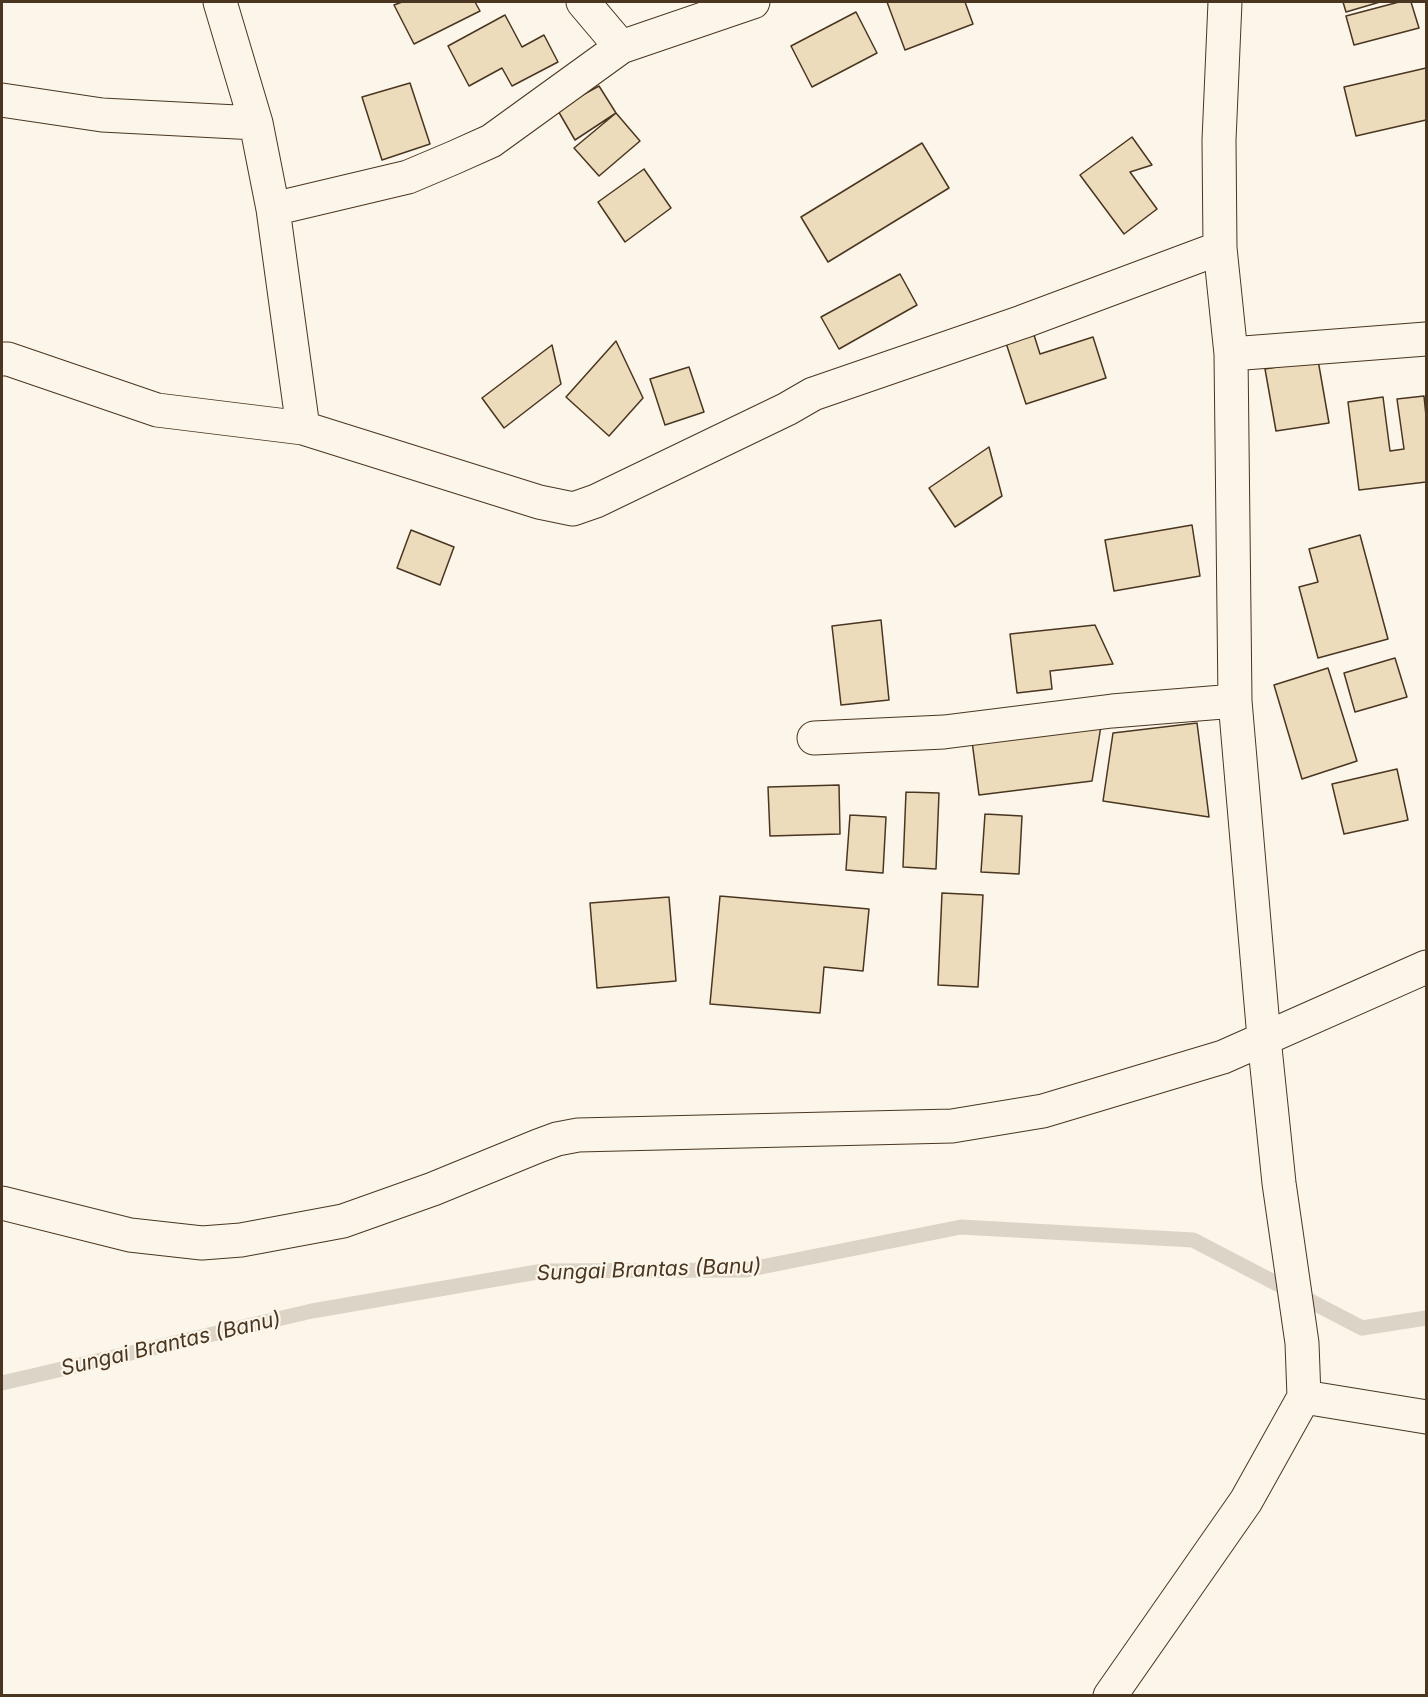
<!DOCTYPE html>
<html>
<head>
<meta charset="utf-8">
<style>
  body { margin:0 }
  #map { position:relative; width:1428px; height:1697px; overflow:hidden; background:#fbf6e9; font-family:Inter,sans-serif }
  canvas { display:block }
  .frame { position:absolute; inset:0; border:3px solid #4a3520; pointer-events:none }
</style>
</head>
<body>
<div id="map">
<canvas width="1428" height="1697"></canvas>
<div class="frame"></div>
</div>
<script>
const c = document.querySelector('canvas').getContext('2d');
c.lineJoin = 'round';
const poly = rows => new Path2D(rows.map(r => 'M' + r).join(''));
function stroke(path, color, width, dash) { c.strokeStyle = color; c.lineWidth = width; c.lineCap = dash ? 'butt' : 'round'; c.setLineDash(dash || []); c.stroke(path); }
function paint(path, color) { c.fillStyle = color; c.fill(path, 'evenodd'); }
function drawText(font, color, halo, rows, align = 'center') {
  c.font = font + ' Inter,sans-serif'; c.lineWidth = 4.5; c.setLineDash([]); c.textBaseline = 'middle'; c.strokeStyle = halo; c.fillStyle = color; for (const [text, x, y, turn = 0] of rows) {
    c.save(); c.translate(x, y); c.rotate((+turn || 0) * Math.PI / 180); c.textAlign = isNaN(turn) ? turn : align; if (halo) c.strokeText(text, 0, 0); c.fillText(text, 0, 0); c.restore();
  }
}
const stream = poly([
  [2,1383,312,1311,543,1271,746,1270,961,1227,1193,1240,1362,1328,1426,1318]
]);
const building = poly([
  [402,2,475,2,480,11,414,44,394,5,402,2],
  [887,2,965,2,973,24,905,50,887,2],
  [1343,2,1380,2,1346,12,1343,2],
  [1399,2,1411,2,1419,28,1354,45,1346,16,1399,2],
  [856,12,877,53,812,87,791,46,856,12],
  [505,15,522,47,544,35,558,62,512,86,502,68,469,86,448,46,505,15],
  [1426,68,1426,120,1356,136,1344,87,1426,68],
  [410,83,430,144,382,160,362,97,410,83],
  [599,86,616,113,575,140,557,109,599,86],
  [616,113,640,141,599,176,574,148,616,113],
  [1132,137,1152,165,1130,172,1157,209,1124,234,1080,175,1132,137],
  [922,143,949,188,828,262,801,217,922,143],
  [644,169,671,208,625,242,598,202,644,169],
  [900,274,917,305,839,349,821,317,900,274],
  [1034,335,1040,354,1093,337,1106,378,1026,404,1006,343,1034,335],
  [616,341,643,398,609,436,566,397,616,341],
  [552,345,561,384,504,428,482,398,552,345],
  [1318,360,1329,423,1276,431,1265,369,1318,360],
  [689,367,704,412,665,425,650,379,689,367],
  [1424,396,1426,416,1426,482,1359,490,1348,402,1383,397,1390,451,1404,449,1397,399,1424,396],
  [989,447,1002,496,955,527,929,488,989,447],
  [1192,525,1200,576,1114,591,1105,540,1192,525],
  [411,530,454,547,440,585,397,568,411,530],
  [1360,535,1388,639,1318,658,1299,587,1318,582,1309,549,1360,535],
  [881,620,889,700,841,705,832,626,881,620],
  [1095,625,1113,664,1050,671,1052,689,1017,693,1010,634,1095,625],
  [1395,658,1407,697,1355,712,1344,673,1395,658],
  [1328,668,1357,761,1302,779,1274,685,1328,668],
  [1197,723,1209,817,1103,801,1113,733,1197,723],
  [1101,726,1092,781,979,795,972,741,1101,726],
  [1397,769,1408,820,1344,834,1332,784,1397,769],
  [839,785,840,834,770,836,768,787,839,785],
  [906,792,939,793,936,869,903,867,906,792],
  [985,814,1022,816,1019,874,981,872,985,814],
  [850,815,886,817,883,873,846,870,850,815],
  [942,893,983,895,978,987,938,985,942,893],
  [720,896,869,909,863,971,824,967,820,1013,710,1004,720,896],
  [669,897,676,981,597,988,590,903,669,897]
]);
const minor = poly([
  [583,2,621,47],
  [2,100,102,115,256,123],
  [273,209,408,177,453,158,491,141,621,47,753,2],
  [1231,354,1426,339],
  [2,359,8,359,157,410,303,428,273,209,256,123,220,2],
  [303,428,539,502,573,509,596,501,787,409,813,394,1022,322,1220,248],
  [814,738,944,732,1112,711,1235,701],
  [2,1203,130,1235,202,1243,241,1240,343,1221,433,1189,538,1146,557,1139,578,1135,952,1126,1043,1111,1223,1057,1426,967],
  [1304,1397,1426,1417],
  [1110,1696,1246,1501,1304,1397,1302,1343,1279,1183,1264,1038,1235,701,1231,354,1220,248,1219,140,1225,2]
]);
const waterNames = [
  ["Sungai Brantas (Banu)",649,1270,-2],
  ["Sungai Brantas (Banu)",171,1344,-13]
];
stroke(stream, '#dcd4c6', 15);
paint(building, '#ecdcbc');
stroke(building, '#4a3520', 1.5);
stroke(minor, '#4a3520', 35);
stroke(minor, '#fbf6e9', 33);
drawText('italic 21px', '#4a3520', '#fbf6e9', waterNames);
</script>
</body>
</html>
